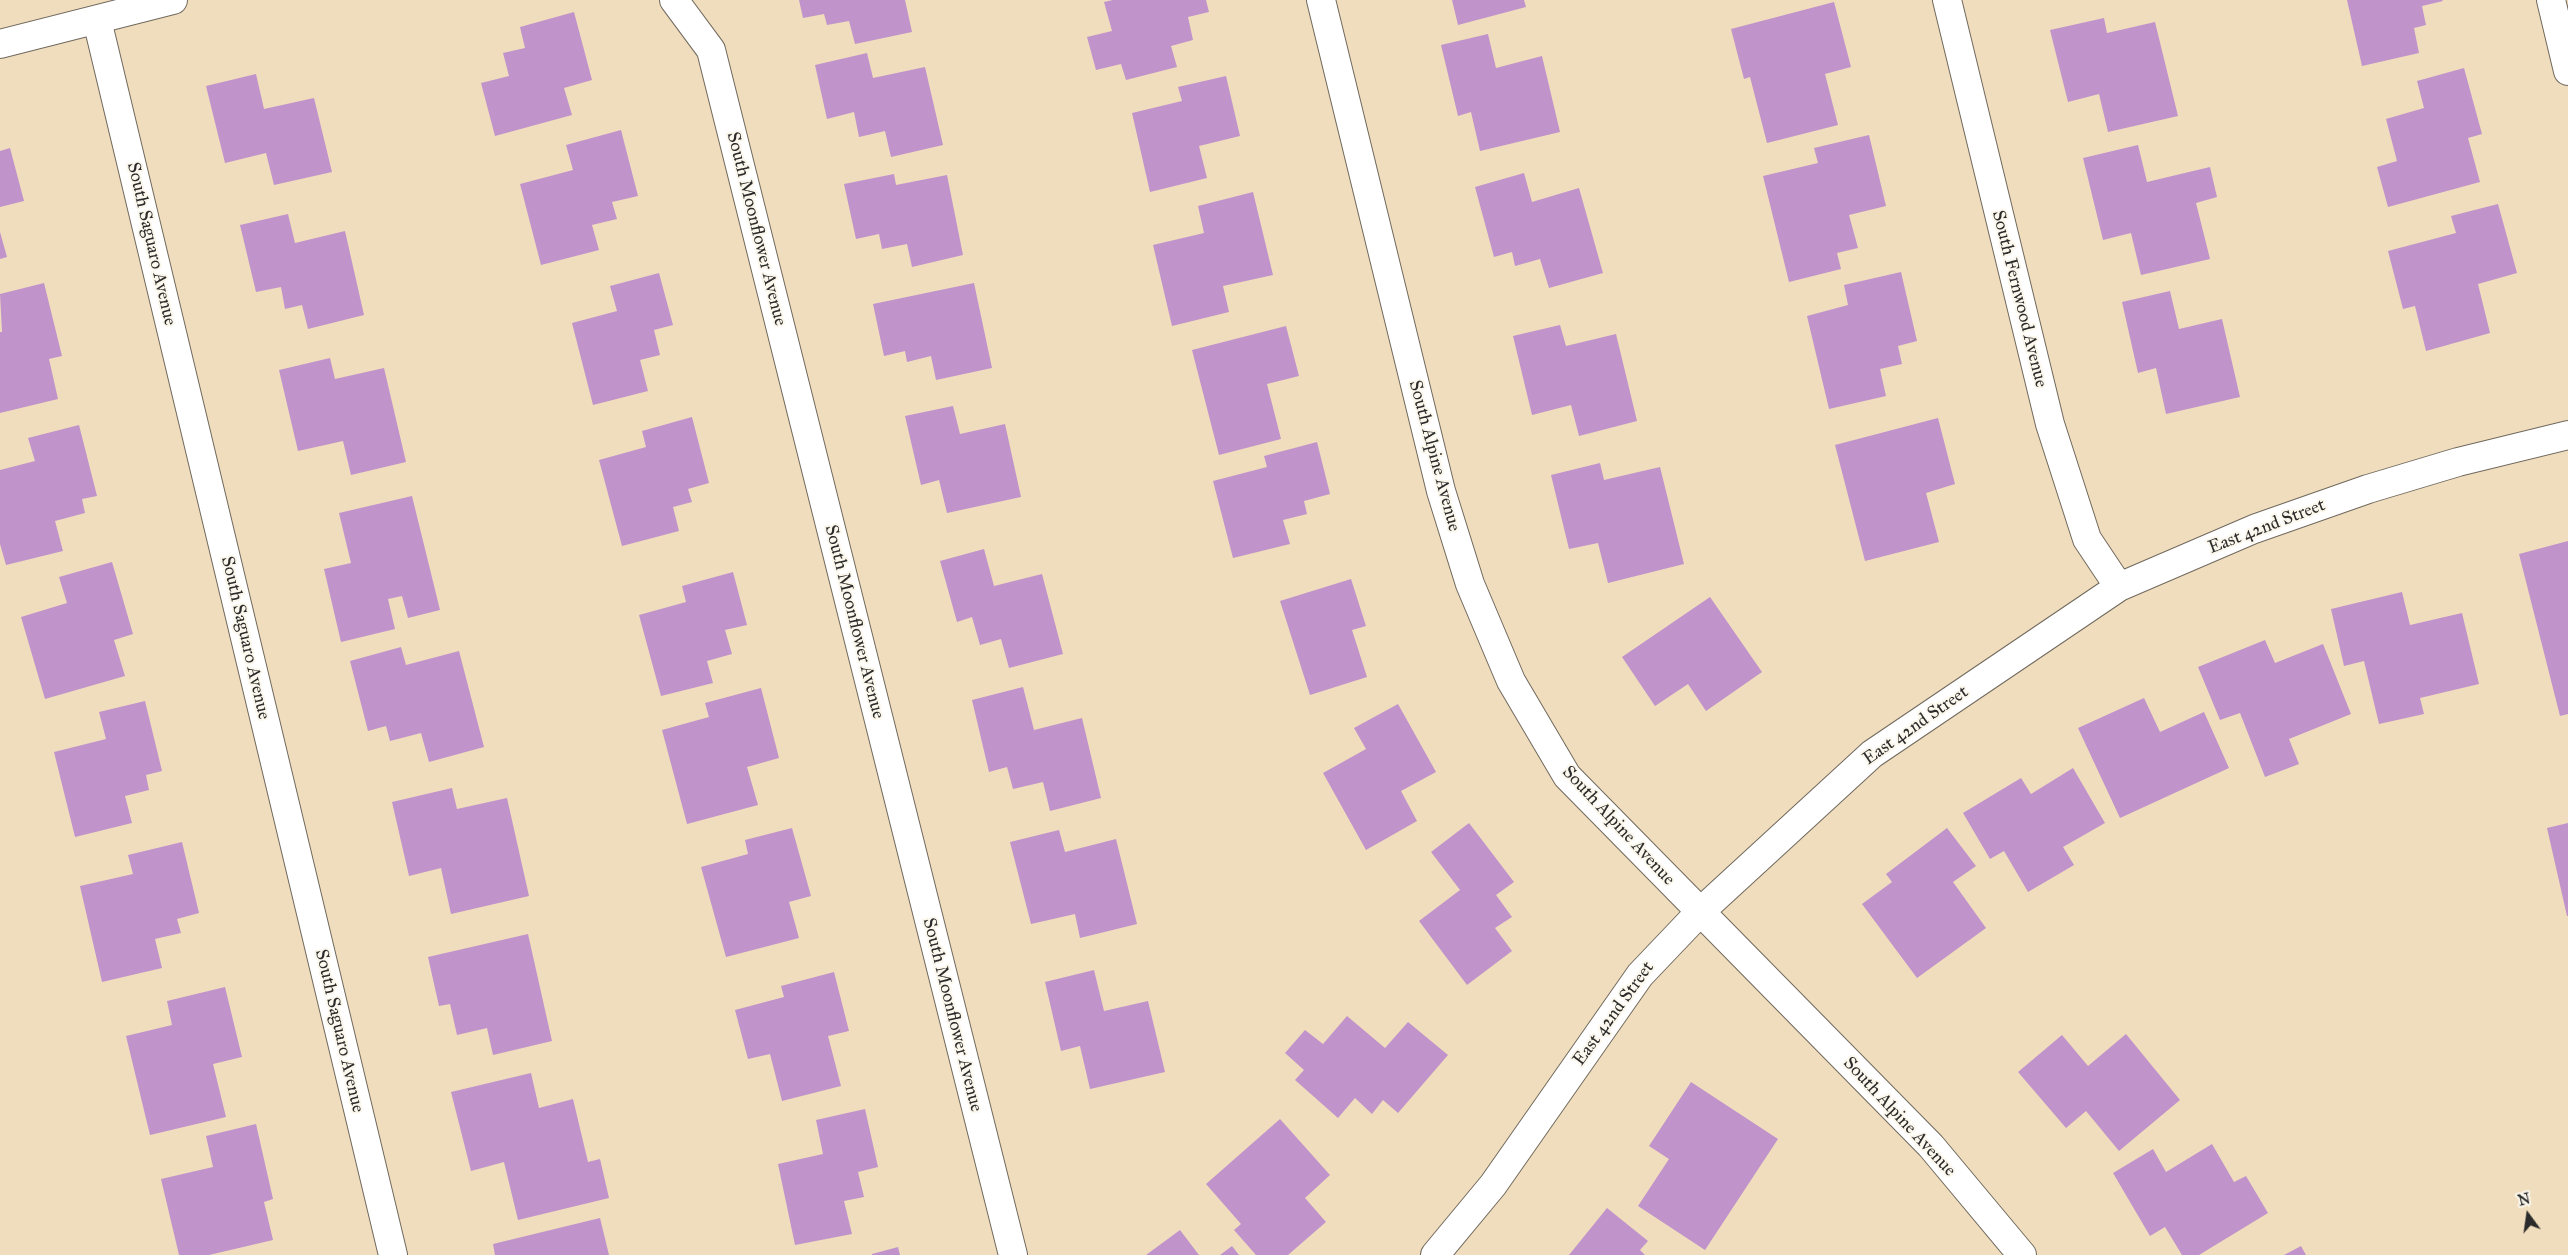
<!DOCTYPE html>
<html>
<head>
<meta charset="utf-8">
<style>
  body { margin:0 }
  #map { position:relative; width:2568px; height:1255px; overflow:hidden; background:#f0ddbd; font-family:"IM FELL Great Primer",serif }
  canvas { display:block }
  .north { position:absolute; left:2503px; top:1190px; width:50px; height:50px; -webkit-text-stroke:4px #fbf7ec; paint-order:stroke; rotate:346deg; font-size:14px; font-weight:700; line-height:20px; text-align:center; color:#2b2b2b }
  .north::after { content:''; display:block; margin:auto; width:18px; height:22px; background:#2b2b2b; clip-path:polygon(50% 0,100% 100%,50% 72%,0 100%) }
</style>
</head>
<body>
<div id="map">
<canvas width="2568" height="1255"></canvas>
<div class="north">N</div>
</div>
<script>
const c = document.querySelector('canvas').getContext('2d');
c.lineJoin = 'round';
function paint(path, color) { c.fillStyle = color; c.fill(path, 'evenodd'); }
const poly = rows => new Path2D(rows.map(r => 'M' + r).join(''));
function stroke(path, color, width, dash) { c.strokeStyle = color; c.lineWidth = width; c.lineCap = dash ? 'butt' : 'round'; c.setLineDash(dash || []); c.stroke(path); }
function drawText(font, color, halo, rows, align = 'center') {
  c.font = font + ' "IM FELL Great Primer",serif'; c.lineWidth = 4; c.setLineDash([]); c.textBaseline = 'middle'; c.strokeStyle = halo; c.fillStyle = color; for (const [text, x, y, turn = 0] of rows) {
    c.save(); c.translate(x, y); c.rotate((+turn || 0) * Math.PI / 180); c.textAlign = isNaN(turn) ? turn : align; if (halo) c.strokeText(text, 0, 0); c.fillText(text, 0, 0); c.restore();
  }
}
const building = poly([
  [799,0,905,0,912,32,855,44,849,21,827,25,824,14,803,18],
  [1113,0,1206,0,1209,12,1188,17,1193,40,1171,46,1177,67,1126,80,1121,64,1096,70,1087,37,1112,31,1104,2],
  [1452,0,1524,0,1526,7,1458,25],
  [2347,0,2442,0,2443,1,2422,6,2426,25,2414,28,2419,53,2362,66],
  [1834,2,1851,67,1825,74,1838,125,1767,143,1750,77,1744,79,1731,29],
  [574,12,592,80,564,88,572,115,495,136,481,83,509,76,503,53,525,48,520,27],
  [2104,18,2107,33,2155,22,2178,116,2108,132,2099,94,2068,102,2050,30],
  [1488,34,1496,68,1542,56,1560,132,1480,151,1471,112,1458,116,1441,45],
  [867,53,873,78,925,67,943,145,891,157,885,131,859,137,854,112,827,119,815,65],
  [2464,68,2482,134,2468,138,2480,182,2388,207,2377,167,2397,161,2386,119,2424,108,2417,81],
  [256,74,264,109,314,98,332,172,274,185,266,153,225,163,206,86],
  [1226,76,1240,136,1199,146,1207,178,1150,192,1132,113,1182,101,1178,87],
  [621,130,638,196,612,202,617,219,592,225,599,250,541,265,520,184,573,170,566,145],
  [1869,135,1886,206,1849,215,1858,248,1837,253,1841,269,1789,282,1763,176,1818,163,1814,148],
  [2138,145,2147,182,2210,167,2217,197,2196,203,2210,259,2141,275,2131,233,2103,240,2083,158],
  [10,148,24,201,0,207,0,151],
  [1524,173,1532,202,1579,188,1603,273,1549,288,1540,259,1515,266,1512,252,1494,257,1475,187],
  [894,174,896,185,947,175,963,255,912,267,907,244,882,249,879,234,856,239,844,184],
  [1253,192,1273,275,1223,286,1229,312,1172,326,1153,245,1204,233,1198,206],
  [2498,204,2517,273,2478,284,2490,333,2426,351,2415,306,2403,309,2388,251,2456,233,2451,216],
  [288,214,295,243,345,231,364,315,308,329,302,305,285,309,281,287,256,292,240,225],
  [0,232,7,257,0,259],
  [1901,272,1917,341,1898,346,1902,364,1880,369,1886,396,1829,409,1807,316,1848,305,1844,285],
  [659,273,673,325,654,330,660,355,640,360,648,391,593,405,572,323,617,311,610,286],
  [44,283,62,356,49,359,58,399,0,413,0,332,2,332,0,294],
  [974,283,992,368,936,380,931,356,907,362,905,351,884,356,873,304],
  [2170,291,2179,329,2222,319,2240,397,2166,414,2156,368,2138,373,2122,302],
  [1560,325,1566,346,1616,334,1637,421,1579,436,1571,405,1532,415,1513,336],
  [1286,326,1299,376,1267,384,1281,439,1219,455,1192,350],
  [330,358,335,379,384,368,406,462,351,475,343,441,298,451,279,370],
  [953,406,960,434,1005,424,1021,497,947,513,939,480,921,485,905,416],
  [692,417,709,483,688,489,692,502,673,507,679,531,622,546,599,460,646,447,642,431],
  [1938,418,1955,484,1926,493,1939,542,1865,561,1835,445],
  [79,425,97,496,82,499,85,513,55,521,63,551,6,565,0,544,0,470,35,461,28,438],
  [1317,442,1330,494,1304,501,1307,514,1283,520,1290,544,1233,558,1213,481,1267,467,1264,456],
  [1600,463,1604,480,1660,467,1684,564,1608,583,1598,543,1569,549,1551,475],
  [412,496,440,610,408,618,402,596,388,599,395,629,341,642,324,569,351,563,339,513],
  [2568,541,2568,714,2560,716,2519,554],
  [984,549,994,586,1042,574,1063,654,1009,668,1001,639,980,645,972,617,957,622,940,561],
  [112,562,133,634,114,640,125,676,45,699,21,617,67,603,59,577],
  [733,572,747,625,725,630,732,654,707,661,713,683,661,696,639,615,686,602,682,586],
  [1351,579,1366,626,1352,630,1367,677,1310,695,1280,601],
  [2402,592,2410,625,2462,613,2479,684,2420,698,2424,714,2379,724,2364,661,2344,666,2331,609],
  [1710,597,1762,672,1706,711,1688,684,1655,706,1622,657],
  [2265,640,2275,663,2323,644,2351,714,2289,739,2299,764,2265,777,2240,713,2220,720,2198,667],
  [401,647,406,665,459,651,484,747,429,762,421,733,390,741,386,726,368,731,350,661],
  [1023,687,1034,730,1082,718,1101,798,1050,811,1043,782,1013,789,1007,767,989,772,972,700],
  [761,688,779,758,747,767,758,805,687,824,662,730,709,717,705,703],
  [2144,698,2160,732,2204,712,2229,768,2120,818,2078,728],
  [145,701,162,771,146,775,149,790,125,796,132,823,75,837,54,752,106,739,99,712],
  [1398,704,1436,772,1401,791,1417,821,1366,850,1323,773,1366,749,1354,728],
  [2073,768,2105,823,2063,847,2074,865,2028,892,2004,851,1990,859,1963,813,2021,778,2031,794],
  [452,788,457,809,507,798,529,896,451,914,441,868,409,876,392,802],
  [1469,823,1514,882,1496,895,1512,917,1495,928,1512,951,1467,985,1419,921,1460,890,1431,852],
  [2568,823,2568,916,2567,916,2547,828],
  [792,828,811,896,789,902,799,938,726,957,701,867,748,854,745,840],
  [1947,828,1976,866,1953,882,1986,928,1917,978,1862,904,1892,882,1886,874],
  [1059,830,1065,852,1116,839,1137,924,1080,938,1075,914,1031,924,1010,842],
  [182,842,199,913,177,919,181,933,155,939,162,968,102,982,80,886,133,874,128,855],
  [528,934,552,1041,493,1055,487,1028,457,1035,450,1004,439,1006,428,957],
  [1094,970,1104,1011,1148,1001,1165,1072,1090,1089,1080,1046,1061,1051,1045,982],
  [834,972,849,1031,828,1036,841,1086,782,1101,770,1054,748,1059,735,1010,784,997,781,986],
  [225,987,242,1057,213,1064,226,1117,150,1135,126,1036,172,1025,167,1001],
  [1347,1016,1385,1048,1408,1022,1448,1055,1398,1113,1383,1100,1372,1114,1355,1098,1338,1118,1295,1080,1304,1070,1285,1053,1305,1030,1323,1044],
  [2126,1034,2180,1100,2119,1151,2086,1111,2066,1128,2018,1072,2062,1035,2088,1066],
  [531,1073,539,1108,573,1099,588,1162,600,1159,609,1198,518,1220,504,1162,471,1171,451,1092],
  [1691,1082,1778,1139,1705,1250,1638,1206,1669,1159,1649,1146],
  [865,1109,878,1167,858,1172,864,1197,844,1201,852,1234,795,1245,778,1164,823,1154,816,1120],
  [1280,1119,1330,1175,1305,1198,1326,1222,1288,1255,1256,1255,1234,1230,1241,1224,1206,1184],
  [256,1124,273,1199,264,1202,273,1240,209,1255,179,1255,161,1179,213,1167,206,1136],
  [2212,1144,2234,1182,2246,1176,2268,1213,2199,1255,2182,1255,2165,1227,2150,1236,2113,1173,2153,1149,2166,1172],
  [1607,1208,1648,1241,1640,1250,1645,1255,1569,1255],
  [600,1218,609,1255,495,1255,493,1244],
  [1180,1230,1199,1255,1146,1255],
  [1232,1246,1239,1255,1220,1255],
  [2301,1246,2306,1255,2284,1255],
  [898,1247,900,1255,872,1255,872,1254]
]);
const minor = poly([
  [674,0,711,50,1013,1255],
  [1321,0,1441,491,1470,584,1511,681,1567,776,1931,1146,2022,1255],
  [1947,0,2050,424,2087,539,2119,587],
  [2551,0,2568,71],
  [97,20,393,1255],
  [0,44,173,0],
  [1435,1255,1493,1185,1640,975,1700,912,1872,754,2119,587,2254,529,2368,489,2458,462,2568,435]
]);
const streetNames = [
  ["South Moonflower Avenue",756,229,76],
  ["South Saguaro Avenue",151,244,77],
  ["South Fernwood Avenue",2019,299,76],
  ["South Alpine Avenue",1434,456,75],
  ["East 42nd Street",2267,527,-21],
  ["South Moonflower Avenue",854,622,76],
  ["South Saguaro Avenue",245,638,77],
  ["East 42nd Street",1916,726,-35],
  ["South Alpine Avenue",1618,826,47],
  ["East 42nd Street",1614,1014,-54],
  ["South Moonflower Avenue",952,1015,76],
  ["South Saguaro Avenue",339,1031,77],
  ["South Alpine Avenue",1899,1117,47]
];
paint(building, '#c093cb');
stroke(minor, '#70695e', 30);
stroke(minor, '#fff', 28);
drawText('18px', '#2b2b2b', '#fbf7ec', streetNames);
</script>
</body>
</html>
